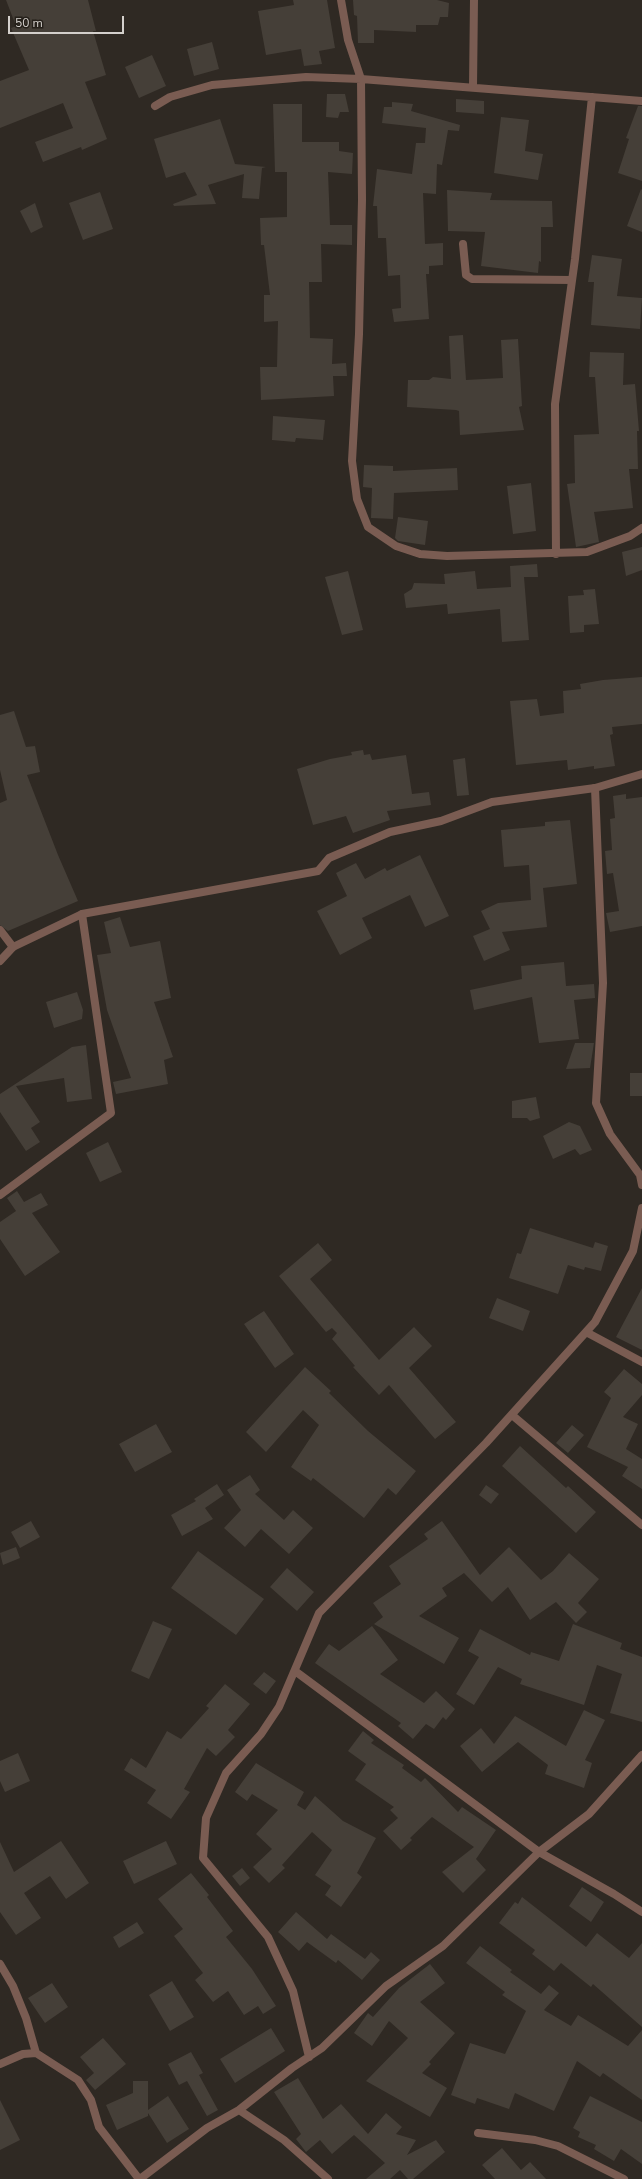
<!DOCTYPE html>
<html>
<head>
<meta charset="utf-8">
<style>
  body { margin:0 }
  #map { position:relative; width:642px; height:2179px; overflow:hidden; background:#2f2923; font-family:"Nunito Sans",sans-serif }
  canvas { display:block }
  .scale { position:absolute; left:8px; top:16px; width:116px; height:18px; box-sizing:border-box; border:2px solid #d4d0cc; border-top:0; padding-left:5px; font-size:12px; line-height:14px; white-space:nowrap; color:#d4d0cc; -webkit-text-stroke:3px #25201a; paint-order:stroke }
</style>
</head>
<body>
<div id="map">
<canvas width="642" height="2179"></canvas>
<div class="scale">50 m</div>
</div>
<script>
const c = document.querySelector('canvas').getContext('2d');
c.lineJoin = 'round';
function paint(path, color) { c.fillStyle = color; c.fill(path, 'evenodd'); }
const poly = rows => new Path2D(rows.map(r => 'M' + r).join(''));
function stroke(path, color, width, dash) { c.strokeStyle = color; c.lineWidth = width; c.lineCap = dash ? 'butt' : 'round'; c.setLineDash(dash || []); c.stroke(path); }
const building = poly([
  [6,0,88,0,96,31,93,31,106,75,85,82,107,139,82,150,81,147,43,162,35,142,73,128,63,103,0,128,0,81,29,70,11,28,16,26],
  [293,0,327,0,335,48,319,51,322,64,304,66,301,49,266,55,258,11,294,5],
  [353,0,437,0,449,3,448,17,440,17,438,25,416,25,416,32,374,30,374,43,358,43,357,16,354,15],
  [212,42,219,69,194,76,187,49],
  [152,55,166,86,139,98,125,67],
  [327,94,345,94,349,112,340,112,338,118,326,117],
  [456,99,484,101,484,114,456,112],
  [392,102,413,104,411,111,460,125,459,131,448,130,442,165,437,164,436,194,423,193,425,244,443,243,443,265,429,266,429,274,426,274,429,319,394,322,392,309,401,308,400,275,388,276,386,238,378,238,377,206,373,206,377,169,412,174,416,143,425,143,426,128,382,123,384,107,392,107],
  [273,104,302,104,302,142,339,142,339,151,353,153,352,174,328,172,330,225,352,225,352,245,321,244,322,282,309,282,310,338,333,339,332,364,346,363,347,376,333,376,334,396,261,400,260,367,277,367,278,321,264,322,264,295,270,295,264,245,261,245,260,218,287,217,287,172,275,172],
  [638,106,642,106,642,181,618,173,629,139,626,138],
  [501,117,529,120,525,151,543,154,538,180,494,173],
  [220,119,235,164,266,167,262,168,259,199,242,198,244,174,208,185,216,204,174,206,173,204,197,195,185,172,166,178,154,139],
  [641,189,642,190,642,232,627,226],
  [447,190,492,193,490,200,552,201,553,227,541,227,541,262,539,261,538,273,481,266,485,232,448,231],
  [100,192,113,229,83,240,69,203],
  [35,203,43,227,31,233,20,211],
  [592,255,622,259,617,296,642,298,640,329,591,325,594,282,588,282],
  [463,335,466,380,503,378,501,340,518,339,522,406,519,407,524,430,460,435,459,411,456,410,407,407,408,380,429,380,433,377,451,379,449,336],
  [590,352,624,353,623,385,635,384,639,431,637,431,638,469,629,469,633,508,594,512,599,542,576,547,567,484,575,483,574,435,599,434,595,377,589,377],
  [273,416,325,420,323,440,296,438,295,442,272,440],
  [364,465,393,466,393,471,457,468,458,490,394,493,393,519,371,518,372,488,363,487],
  [531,483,536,531,513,534,507,486],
  [398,517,428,521,425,545,398,541,395,538],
  [642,547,642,570,626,576,622,552],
  [537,564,538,577,524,577,529,640,502,642,500,609,448,614,447,604,406,608,404,594,412,589,414,583,445,584,444,574,475,571,477,589,511,587,510,566],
  [348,571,363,630,342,635,325,577],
  [595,589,599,624,584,625,584,632,570,633,568,596,584,595,583,590],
  [642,677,642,724,612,727,613,734,610,735,615,766,594,769,594,766,568,770,567,760,516,765,510,701,537,699,540,716,564,713,563,691,581,689,580,684,603,680],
  [14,711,26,747,35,746,40,772,27,775,58,855,78,901,8,931,0,925,0,803,7,800,0,770,0,715],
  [363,750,364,755,370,754,372,760,406,755,412,794,429,792,431,805,387,811,390,820,353,833,346,816,313,825,297,769,330,759,352,755,351,752],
  [465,758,469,795,457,796,453,760],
  [626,794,626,799,642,797,642,926,610,932,606,913,619,911,613,873,607,874,605,851,612,850,610,819,615,818,613,796],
  [570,820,577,884,543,888,547,927,502,932,510,950,484,961,473,936,490,929,481,911,498,903,531,900,529,865,504,867,501,830,545,826,545,822],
  [420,855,449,916,425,927,410,895,362,918,372,938,340,955,317,911,347,896,336,873,356,863,365,879,385,868,387,871],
  [120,917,130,947,160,941,171,998,154,1002,173,1057,164,1060,168,1084,116,1094,113,1082,131,1078,107,1010,97,955,111,953,104,922],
  [564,962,566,986,594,984,595,998,574,1000,579,1039,539,1043,532,997,474,1010,470,990,522,979,521,966],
  [77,992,83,1010,82,1019,54,1028,46,1002],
  [575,1043,594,1043,590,1068,566,1069],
  [86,1045,92,1099,67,1102,64,1078,16,1086,40,1122,31,1128,40,1142,26,1151,0,1112,0,1094,72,1047],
  [630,1073,642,1073,642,1096,630,1096],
  [536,1097,540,1118,530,1121,527,1118,512,1118,512,1101],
  [569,1122,580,1126,592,1150,580,1155,575,1149,553,1159,543,1136],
  [108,1142,122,1172,100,1182,86,1153],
  [17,1191,24,1202,41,1193,48,1205,32,1213,60,1252,25,1276,0,1239,0,1222,16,1211,7,1198],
  [530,1228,593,1248,595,1242,608,1246,601,1271,585,1267,584,1270,568,1265,558,1294,509,1278,517,1253,521,1254],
  [318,1243,332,1260,310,1279,379,1360,414,1327,432,1346,409,1368,456,1422,435,1439,389,1385,379,1395,353,1367,355,1366,332,1339,337,1333,332,1328,326,1332,279,1276],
  [642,1288,642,1350,616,1337],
  [497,1298,530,1311,523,1331,489,1318],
  [264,1311,294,1354,275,1368,244,1324],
  [305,1367,331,1391,329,1393,368,1431,416,1471,396,1495,388,1488,364,1518,313,1478,311,1481,291,1467,319,1425,303,1410,266,1452,246,1432],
  [624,1369,642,1384,642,1395,623,1417,638,1424,626,1449,642,1459,642,1489,622,1476,628,1467,587,1447,611,1398,604,1392],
  [156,1424,172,1452,135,1472,119,1444],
  [572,1425,584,1435,568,1453,556,1443],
  [520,1446,566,1488,568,1486,596,1512,576,1533,502,1466],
  [250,1475,260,1490,255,1494,284,1520,293,1510,313,1528,289,1554,261,1529,245,1547,224,1528,241,1510,227,1490],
  [217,1484,224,1495,205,1508,213,1519,182,1536,171,1515,196,1501,194,1499],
  [486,1485,499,1494,491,1504,479,1495],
  [31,1521,40,1537,20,1548,11,1532],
  [442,1521,480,1575,509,1547,541,1580,553,1571,569,1553,599,1579,578,1603,587,1612,576,1623,556,1602,530,1620,508,1587,492,1602,464,1573,442,1588,447,1596,419,1616,459,1638,444,1664,374,1624,383,1617,373,1603,401,1584,389,1566,428,1539,424,1534],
  [16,1547,20,1558,3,1565,0,1553],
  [198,1551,264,1599,236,1635,171,1588],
  [287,1568,314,1592,297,1611,270,1587],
  [153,1621,172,1629,149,1679,131,1671],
  [573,1624,622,1643,620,1649,642,1657,642,1722,610,1713,622,1674,597,1665,584,1705,520,1684,522,1679,498,1667,474,1705,456,1694,479,1657,468,1651,480,1629,530,1655,531,1652,559,1661],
  [372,1626,398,1660,380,1674,424,1703,436,1691,455,1709,446,1720,443,1717,434,1729,426,1724,413,1739,398,1726,401,1723,315,1663,329,1644,339,1651],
  [264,1672,276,1681,266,1694,253,1684],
  [225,1684,250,1704,228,1730,235,1737,216,1756,207,1748,184,1789,190,1792,171,1819,147,1803,156,1790,124,1770,131,1758,146,1768,167,1731,181,1739,209,1708,206,1706],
  [584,1710,605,1720,585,1760,592,1763,584,1788,545,1774,548,1765,518,1742,482,1772,460,1746,481,1728,494,1744,515,1716,566,1746],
  [363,1731,374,1740,371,1743,404,1765,402,1768,421,1782,425,1778,458,1812,462,1807,496,1830,476,1859,486,1870,463,1893,442,1872,474,1847,432,1817,410,1838,412,1840,401,1850,383,1831,398,1818,390,1810,394,1807,355,1780,366,1764,348,1751],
  [18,1753,30,1781,5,1792,0,1781,0,1761],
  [256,1763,304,1792,297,1805,305,1810,315,1796,343,1821,376,1838,357,1873,362,1877,341,1907,325,1895,331,1886,315,1875,332,1850,312,1832,282,1865,285,1868,269,1883,253,1867,272,1849,256,1834,278,1810,252,1794,247,1801,235,1792],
  [61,1841,89,1883,66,1899,50,1876,24,1893,41,1918,16,1935,0,1912,0,1842,14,1872],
  [166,1841,177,1864,134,1884,123,1861],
  [242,1868,250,1878,240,1886,232,1876],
  [191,1873,209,1895,207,1897,233,1931,226,1937,252,1969,276,2006,263,2014,258,2006,244,2015,228,1991,213,2002,195,1980,203,1973,174,1936,183,1929,158,1899],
  [582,1887,604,1902,591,1922,569,1906],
  [522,1897,586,1947,597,1933,629,1958,642,1943,642,2027,593,1984,591,1987,561,1963,554,1971,532,1954,535,1950,499,1923,515,1902,518,1904],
  [296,1912,327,1939,331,1934,365,1959,371,1952,380,1960,362,1980,338,1960,336,1963,307,1942,299,1951,278,1932],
  [137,1922,144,1933,119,1948,113,1937],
  [480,1946,512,1970,510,1972,541,1994,549,1985,559,1993,544,2010,571,2026,578,2015,628,2046,642,2030,642,2100,603,2073,600,2077,577,2061,554,2111,515,2093,509,2109,477,2098,475,2104,451,2095,470,2043,505,2054,526,2011,502,1995,505,1992,466,1963],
  [430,1964,445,1983,420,2002,455,2033,429,2062,431,2064,422,2073,447,2088,430,2117,366,2081,408,2038,389,2021,372,2046,354,2033,368,2013,373,2017,399,1988],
  [172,1981,194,2017,170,2031,149,1995],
  [52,1983,68,2007,45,2023,28,1998],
  [271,2028,285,2051,235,2083,220,2059],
  [103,2038,126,2064,95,2090,86,2080,94,2073,80,2057],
  [191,2052,203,2073,199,2075,218,2110,207,2116,187,2081,179,2085,168,2064],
  [298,2078,323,2119,341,2104,368,2134,386,2113,402,2127,396,2134,416,2140,407,2155,436,2140,445,2152,413,2179,408,2179,400,2170,390,2179,366,2179,385,2163,354,2135,332,2154,320,2140,306,2152,296,2139,301,2134,274,2092],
  [133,2081,148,2081,148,2110,168,2096,189,2129,167,2143,148,2113,148,2116,117,2130,106,2105,133,2093],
  [590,2096,642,2122,642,2164,621,2149,614,2161,594,2149,596,2145,578,2137,580,2132,573,2128],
  [0,2100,20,2140,0,2150],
  [502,2148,521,2170,530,2162,546,2179,495,2179,482,2165]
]);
const minor = poly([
  [341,0,348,40,361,79,362,200,359,334,352,461,357,499,368,527,396,546,420,554,447,556,587,552,630,536,642,528],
  [473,87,474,0],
  [155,106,170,97,212,85,306,77,361,79,642,101],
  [463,244,466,275,472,279,572,280],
  [556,554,555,404,575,259,592,97],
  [595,788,603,983,596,1103,610,1134,640,1175,642,1185],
  [0,930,13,947],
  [0,1195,111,1113,82,914],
  [586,1332,642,1362],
  [512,1415,642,1525],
  [295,1671,539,1852,614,1894,642,1912],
  [0,1964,13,1986,26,2018,36,2053],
  [309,2057,293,1991,268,1937,203,1858,206,1818,226,1773,261,1734,279,1707,319,1613,486,1443,595,1322,633,1251,642,1208],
  [0,2064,23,2054,36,2053,78,2080,91,2100,99,2127,139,2179],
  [239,2110,284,2140,328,2179],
  [478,2133,535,2140,558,2146,624,2179],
  [140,2179,207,2128,239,2110,292,2068,322,2048,386,1986,443,1946,539,1852,589,1814,642,1755]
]);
const tertiary = poly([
  [0,961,13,947,82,914,318,871,329,858,390,832,441,821,492,802,595,788,642,774]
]);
paint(building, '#453f38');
stroke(minor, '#7a5c52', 8);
stroke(tertiary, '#7a5c52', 8);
</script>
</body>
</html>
